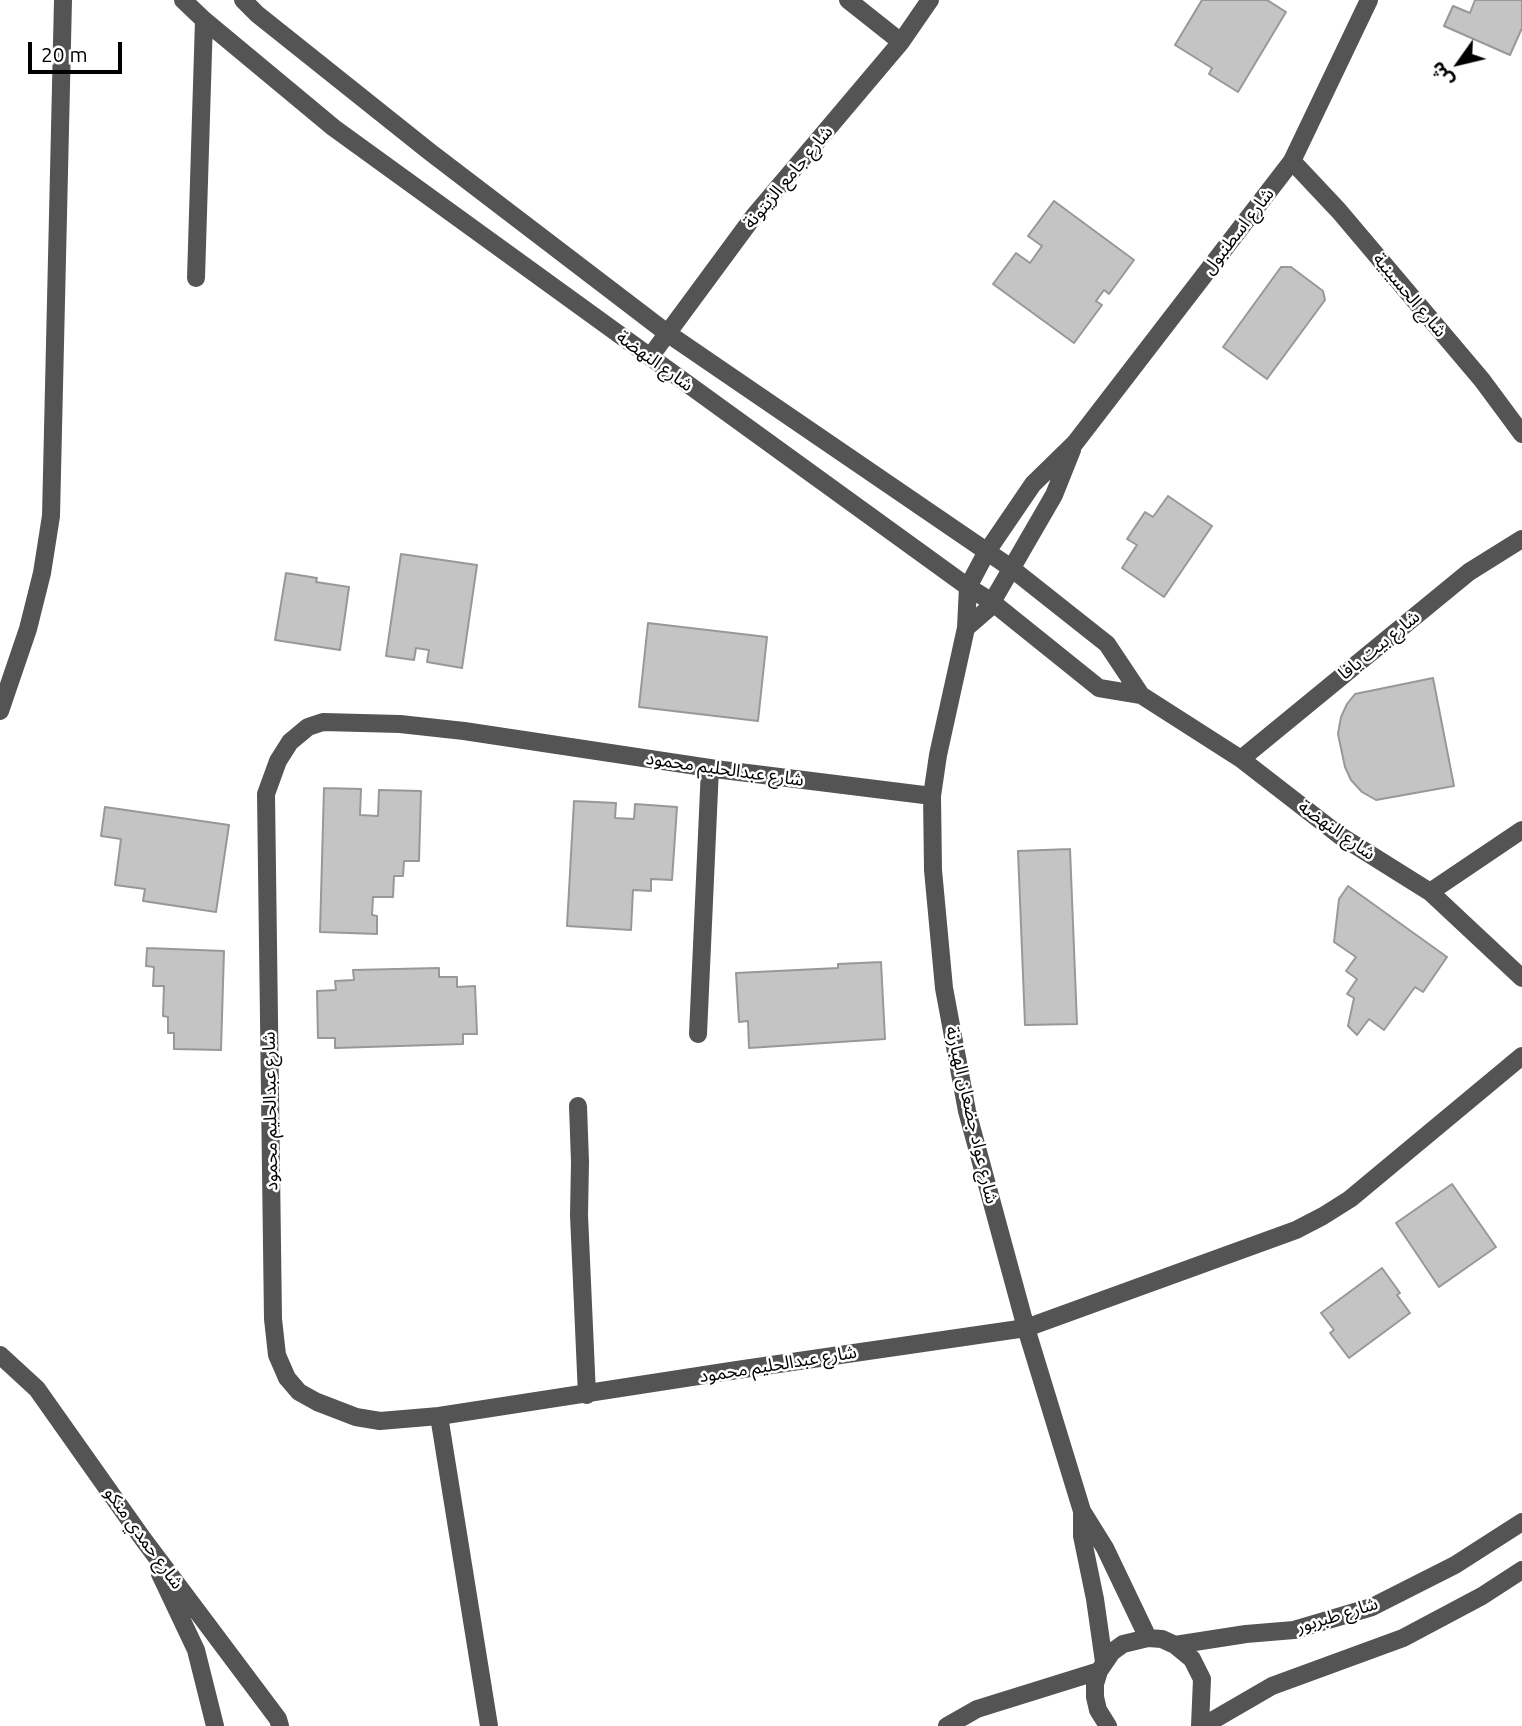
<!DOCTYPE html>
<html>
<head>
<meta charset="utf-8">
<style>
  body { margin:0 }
  #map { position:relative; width:1522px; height:1726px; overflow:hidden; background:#fff; font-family:Ubuntu,"Noto Sans Arabic",sans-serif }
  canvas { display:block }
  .north { position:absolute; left:1424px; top:28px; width:70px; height:70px; -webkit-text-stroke:5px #fff; paint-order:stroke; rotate:236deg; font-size:19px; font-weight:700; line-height:28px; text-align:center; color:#000 }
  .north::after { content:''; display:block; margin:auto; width:24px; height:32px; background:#000; clip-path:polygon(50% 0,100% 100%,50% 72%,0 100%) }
  .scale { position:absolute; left:28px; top:42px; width:94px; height:32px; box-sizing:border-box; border:4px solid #000; border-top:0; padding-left:9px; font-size:21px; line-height:24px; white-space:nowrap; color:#000; -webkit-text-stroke:5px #fff; paint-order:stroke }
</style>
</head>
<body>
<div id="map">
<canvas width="1522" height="1726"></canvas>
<div class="north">ش</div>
<div class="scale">20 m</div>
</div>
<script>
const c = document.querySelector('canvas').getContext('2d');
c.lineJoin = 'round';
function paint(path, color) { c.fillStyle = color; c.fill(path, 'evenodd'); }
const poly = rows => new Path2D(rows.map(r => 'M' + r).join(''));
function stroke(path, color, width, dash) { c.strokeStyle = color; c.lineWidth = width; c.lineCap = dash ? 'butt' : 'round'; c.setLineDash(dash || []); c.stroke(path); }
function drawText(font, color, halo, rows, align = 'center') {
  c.font = font + ' Ubuntu,"Noto Sans Arabic",sans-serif'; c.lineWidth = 5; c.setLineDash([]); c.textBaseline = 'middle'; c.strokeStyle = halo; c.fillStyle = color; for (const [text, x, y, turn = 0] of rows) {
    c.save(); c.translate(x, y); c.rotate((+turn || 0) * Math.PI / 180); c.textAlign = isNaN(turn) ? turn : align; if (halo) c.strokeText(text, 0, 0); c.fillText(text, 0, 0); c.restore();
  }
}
const building = poly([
  [1202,0,1267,0,1286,12,1238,92,1209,74,1212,68,1175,45,1202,0],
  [1475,0,1522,0,1522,28,1510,55,1444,26,1453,6,1470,13,1475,0],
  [1054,201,1134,260,1109,294,1104,290,1096,301,1102,305,1074,343,993,284,1016,253,1030,263,1042,246,1028,236,1054,201],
  [1281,267,1291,267,1323,291,1325,300,1267,379,1223,347,1281,267],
  [1168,496,1212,526,1164,597,1122,568,1137,545,1127,539,1145,512,1153,517,1168,496],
  [401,554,477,565,462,668,427,662,429,650,416,648,414,660,386,656,401,554],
  [286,573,317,578,316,582,349,587,340,650,275,640,286,573],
  [648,623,767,637,758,721,639,707,648,623],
  [1433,678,1454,786,1376,800,1362,792,1351,780,1345,767,1338,734,1341,717,1347,704,1355,694,1433,678],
  [324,788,361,789,360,815,378,816,379,790,421,791,419,861,404,861,403,876,394,876,393,897,373,897,372,915,377,916,377,934,320,932,324,788],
  [574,801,616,803,615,818,634,819,635,804,677,807,672,880,651,879,651,891,633,890,631,930,567,926,574,801],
  [105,807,229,825,216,912,143,901,145,889,115,885,121,839,101,836,105,807],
  [1070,849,1077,1024,1025,1025,1018,851,1070,849],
  [1348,886,1447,957,1423,992,1415,987,1384,1030,1369,1019,1357,1035,1348,1026,1354,998,1347,994,1357,979,1346,971,1356,957,1334,942,1339,899,1348,886],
  [147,948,224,951,221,1050,174,1049,174,1033,168,1033,168,1017,163,1016,164,986,153,986,154,967,146,966,147,948],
  [881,962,885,1039,749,1048,748,1021,739,1022,736,973,838,968,838,964,881,962],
  [439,968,439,977,457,977,457,987,475,986,477,1034,463,1034,463,1044,335,1048,335,1038,318,1038,317,991,336,990,335,981,354,980,353,970,439,968],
  [1452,1184,1496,1247,1439,1287,1396,1223,1452,1184],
  [1382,1268,1400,1293,1397,1295,1410,1313,1349,1358,1330,1333,1334,1330,1321,1313,1382,1268]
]);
const minor = poly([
  [183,0,204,20,334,128,968,587,992,602,1099,688,1141,695],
  [243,0,257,14,430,152,667,333,1011,568,1107,644,1141,695,1241,759,1339,835,1430,892,1522,978],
  [848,0,901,42],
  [1292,161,1339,211,1482,380,1522,434],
  [196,278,204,20],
  [650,357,754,216,901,42,930,0],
  [966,628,988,609,1054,495,1072,450],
  [0,711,28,629,42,573,51,516,63,0],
  [1241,759,1469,572,1522,539],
  [932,796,723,770,464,731,400,724,323,722,308,727,290,742,278,761,266,794,273,1319,277,1355,287,1378,299,1392,317,1402,356,1417,380,1421,439,1416,737,1370,1026,1328,1296,1230,1323,1216,1350,1199,1522,1056],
  [1430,892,1522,830],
  [698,1034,710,768],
  [578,1106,580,1162,579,1215,587,1395],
  [0,1355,37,1389,143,1539,278,1719,280,1726],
  [439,1416,489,1726],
  [1082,1511,1082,1536,1095,1599,1104,1662],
  [160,1574,196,1650,215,1726],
  [1148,1638,1105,1548,1082,1511,1026,1328,967,1111,944,988,933,870,932,796,938,755,966,628,968,587,986,553,1033,484,1075,443,1292,161,1369,0],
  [1175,1645,1246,1634,1294,1630,1372,1607,1455,1565,1522,1522],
  [947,1726,977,1709,1099,1671],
  [1108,1726,1098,1710,1095,1697,1095,1684,1099,1671,1112,1652,1123,1644,1148,1638,1162,1639,1175,1645,1192,1659,1202,1679,1200,1726],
  [1203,1726,1272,1686,1403,1638,1482,1596,1522,1570]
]);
const streetNames = [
  ["شارع جامع الزيتونة",788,177,-50],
  ["شارع اسطنبول",1238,231,-52],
  ["شارع الحسينية",1410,295,50],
  ["شارع النهضة",655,361,36],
  ["شارع بيت يافا",1379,645,-39],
  ["شارع عبدالحليم محمود",725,769,8],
  ["شارع النهضة",1337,830,35],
  ["شارع عبدالحليم محمود",270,1111,-91],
  ["شارع عواد جضعان الهبارنة",972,1115,77],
  ["شارع عبدالحليم محمود",778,1364,-9],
  ["شارع حمدي منكو",144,1538,54],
  ["شارع طبربور",1337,1615,-17]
];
paint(building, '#c4c4c4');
stroke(building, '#989898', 2);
stroke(minor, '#545454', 18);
drawText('18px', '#000', '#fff', streetNames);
</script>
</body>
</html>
